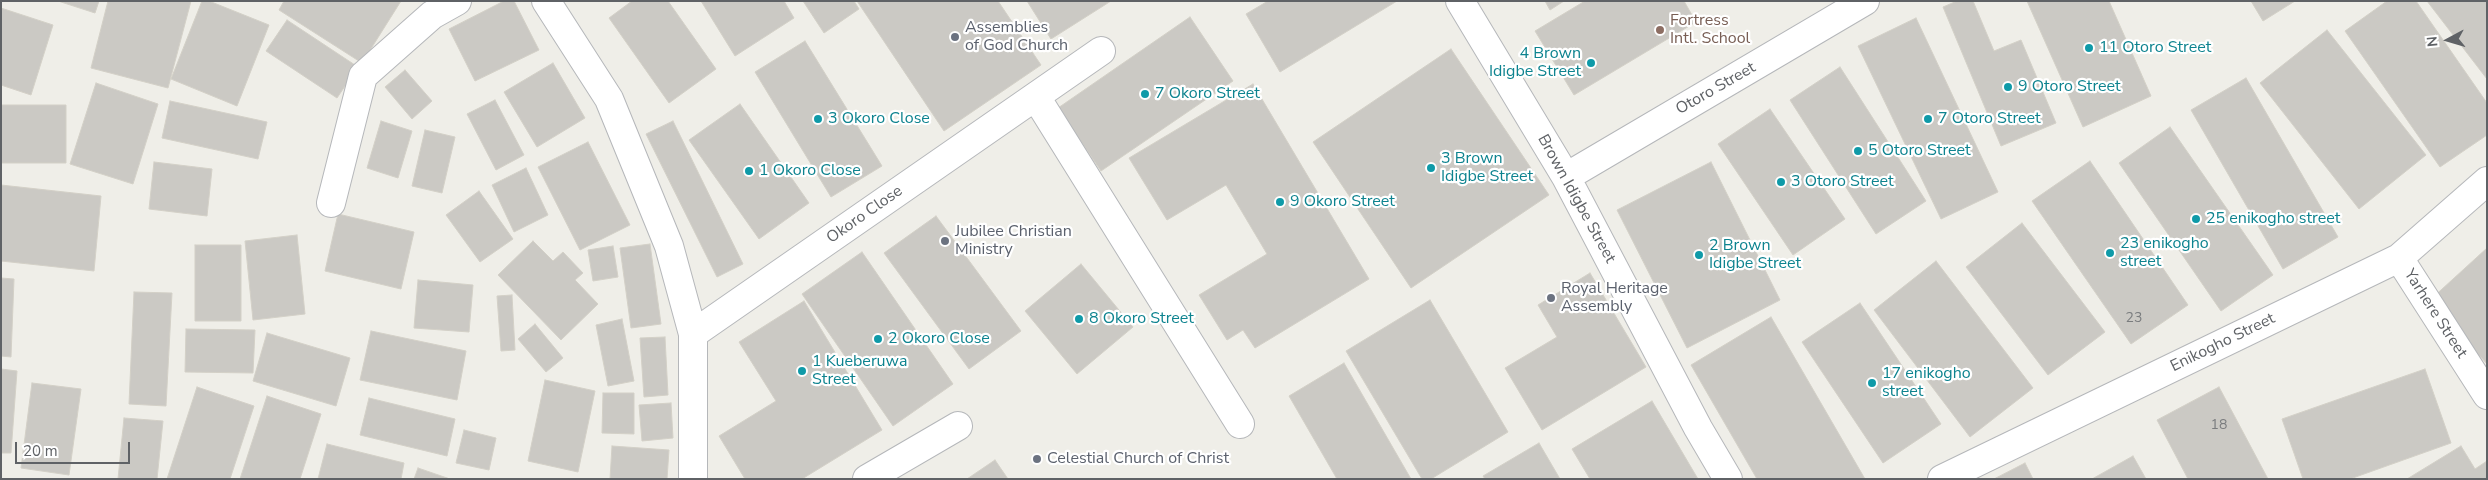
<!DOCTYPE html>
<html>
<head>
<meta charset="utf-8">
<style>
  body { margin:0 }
  #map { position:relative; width:2488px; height:480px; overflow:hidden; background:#efeee8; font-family:"Nunito Sans",sans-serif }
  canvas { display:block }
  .frame { position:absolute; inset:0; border:2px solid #5f6266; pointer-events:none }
  .north { position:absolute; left:2423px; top:15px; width:50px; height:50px; -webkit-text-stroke:4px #fff; paint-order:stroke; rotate:264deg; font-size:14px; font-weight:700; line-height:20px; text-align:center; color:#5f6266 }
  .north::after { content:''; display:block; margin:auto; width:18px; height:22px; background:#5f6266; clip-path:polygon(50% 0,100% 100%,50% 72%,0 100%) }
  .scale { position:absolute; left:15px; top:442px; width:115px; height:22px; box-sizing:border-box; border:2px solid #5f6266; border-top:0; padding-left:6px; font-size:15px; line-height:18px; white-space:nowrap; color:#5f6266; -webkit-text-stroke:4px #fff; paint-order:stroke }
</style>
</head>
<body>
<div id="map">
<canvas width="2488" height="480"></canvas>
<div class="frame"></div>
<div class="north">N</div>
<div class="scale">20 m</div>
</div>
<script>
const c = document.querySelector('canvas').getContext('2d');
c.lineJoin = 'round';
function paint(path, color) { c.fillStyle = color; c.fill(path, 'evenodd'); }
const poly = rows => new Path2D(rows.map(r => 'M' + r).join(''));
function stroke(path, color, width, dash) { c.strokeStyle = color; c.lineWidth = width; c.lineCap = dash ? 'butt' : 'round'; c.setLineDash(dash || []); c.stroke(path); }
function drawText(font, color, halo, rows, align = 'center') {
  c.font = font + ' "Nunito Sans",sans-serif'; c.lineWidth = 4.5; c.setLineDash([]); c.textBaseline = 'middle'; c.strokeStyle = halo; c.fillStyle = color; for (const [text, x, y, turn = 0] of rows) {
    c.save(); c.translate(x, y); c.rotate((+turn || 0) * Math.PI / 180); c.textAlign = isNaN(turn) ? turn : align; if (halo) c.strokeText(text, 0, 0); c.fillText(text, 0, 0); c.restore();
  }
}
const building = poly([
  [58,1,99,1,95,13,58,1],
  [108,1,191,1,168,88,91,68,108,1],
  [202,1,209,1,269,25,237,106,171,79,202,1],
  [284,1,401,1,362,63,279,10,284,1],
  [504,1,514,1,539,50,475,81,449,29,504,1],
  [632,1,668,1,716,69,669,103,609,18,632,1],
  [701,1,784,1,794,18,735,56,701,1],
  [803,1,854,1,859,9,824,33,803,1],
  [857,1,998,1,1041,65,944,131,857,1],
  [1027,1,1111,1,1051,39,1027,1],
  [1268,1,1397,1,1280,72,1246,14,1268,1],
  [1545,1,1564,1,1550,10,1545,1],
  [1585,1,1684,1,1696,22,1574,95,1535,31,1585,1],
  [1957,1,1973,1,1994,51,2021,40,2056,123,2001,146,1943,7,1957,1],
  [2027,1,2109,1,2151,96,2083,127,2027,1],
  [2251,1,2295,1,2263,21,2251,1],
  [2387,1,2416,1,2487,103,2487,135,2440,167,2345,31,2387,1],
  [2427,1,2487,1,2487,79,2427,1],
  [1,8,53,25,31,95,1,85,1,8],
  [1190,17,1233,81,1101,171,1058,108,1190,17],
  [1916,18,1998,192,1941,219,1858,46,1916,18],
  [287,20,358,67,337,98,266,51,287,20],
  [2327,30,2426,155,2359,209,2260,83,2327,30],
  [805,41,882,166,831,197,755,72,805,41],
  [1451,49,1549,195,1411,288,1313,142,1451,49],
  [553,63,585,118,537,147,504,92,553,63],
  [1840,67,1926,201,1876,234,1790,100,1840,67],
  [405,70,432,101,412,119,385,87,405,70],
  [2246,78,2338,237,2283,269,2191,110,2246,78],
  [96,83,158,104,133,184,70,164,96,83],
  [1253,84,1369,279,1255,348,1243,330,1227,340,1199,295,1267,254,1226,185,1167,220,1129,158,1253,84],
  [495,100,524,155,496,170,467,114,495,100],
  [170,101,267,122,258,159,162,138,170,101],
  [740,104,809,203,759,239,689,140,740,104],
  [1,105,66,105,66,163,1,163,1,105],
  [1770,109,1845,219,1793,255,1718,144,1770,109],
  [381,121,412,131,398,178,367,168,381,121],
  [673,121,743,264,717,277,646,134,673,121],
  [2170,127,2273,275,2221,311,2119,163,2170,127],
  [425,130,455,137,442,193,412,186,425,130],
  [588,142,630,225,580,250,538,167,588,142],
  [2090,161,2188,305,2131,344,2032,201,2090,161],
  [154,162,212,169,207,216,149,209,154,162],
  [1711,162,1780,300,1687,348,1617,210,1711,162],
  [526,168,548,215,514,232,492,185,526,168],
  [1,185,101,196,94,271,1,261,1,185],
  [479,191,513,239,480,262,446,215,479,191],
  [338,214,414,232,401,289,325,271,338,214],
  [936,216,1021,331,969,369,884,253,936,216],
  [2022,223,2105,332,2048,375,1966,267,2022,223],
  [297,235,305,314,253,320,245,241,297,235],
  [533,241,553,261,563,252,583,273,575,280,598,304,561,340,498,275,533,241],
  [650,244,661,324,631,328,620,248,650,244],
  [195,245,241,245,241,321,195,321,195,245],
  [613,246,618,277,593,281,588,250,613,246],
  [2487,248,2487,364,2430,300,2487,248],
  [862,252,953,384,893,426,802,294,862,252],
  [1936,261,2033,388,1970,437,1874,310,1936,261],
  [1081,264,1133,327,1077,374,1025,311,1081,264],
  [1590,273,1646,367,1542,430,1505,368,1557,337,1538,305,1590,273],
  [1,278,14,279,11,357,1,356,1,278],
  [418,280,473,285,469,332,414,328,418,280],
  [134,292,172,293,166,406,129,404,134,292],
  [512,295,515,350,501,351,497,296,512,295],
  [1430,300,1508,432,1431,479,1422,479,1346,351,1430,300],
  [804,301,882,430,802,479,745,479,719,436,776,401,739,342,804,301],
  [1860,303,1941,424,1883,463,1802,342,1860,303],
  [1771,317,1865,479,1757,479,1691,365,1771,317],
  [622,319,634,381,608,386,596,325,622,319],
  [535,324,563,358,546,372,518,339,535,324],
  [186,329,255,330,253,373,185,372,186,329],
  [371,331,466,351,457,400,360,380,371,331],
  [267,333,350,358,336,406,253,381,267,333],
  [665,337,668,395,644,397,640,338,665,337],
  [1344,363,1411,479,1337,479,1289,396,1344,363],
  [1,369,17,371,11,453,1,453,1,369],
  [2425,369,2451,443,2350,479,2303,479,2282,419,2425,369],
  [545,380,595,391,578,472,528,461,545,380],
  [32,383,81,389,69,475,21,468,32,383],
  [197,387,254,406,230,479,167,479,197,387],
  [2219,387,2268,479,2188,479,2157,420,2219,387],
  [603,393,634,393,634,434,602,433,603,393],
  [267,396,321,414,300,479,240,479,267,396],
  [369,398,455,419,447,456,360,435,369,398],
  [1652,401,1698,479,1590,479,1572,449,1652,401],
  [671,403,673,438,642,441,639,405,671,403],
  [124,418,163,421,157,479,118,479,124,418],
  [464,430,496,438,489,470,456,463,464,430],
  [1539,443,1560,479,1485,479,1483,476,1539,443],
  [327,444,404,463,401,479,318,479,327,444],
  [612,446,669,450,667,479,610,479,612,446],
  [2461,446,2475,469,2487,461,2487,479,2407,479,2461,446],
  [2133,456,2146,479,2092,479,2133,456],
  [995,460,1008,479,967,479,995,460],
  [2025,463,2033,479,1994,479,2025,463],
  [418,468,450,479,414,479,418,468]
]);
const minor = poly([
  [546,1,609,99,669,246,693,334,693,479],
  [1460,1,1566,177,1698,428,1728,479],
  [1036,97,1240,424],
  [1566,177,1865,1],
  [331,203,363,76,432,15,457,1],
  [2399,258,2487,395],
  [693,334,1101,51],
  [867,479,958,426],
  [1942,479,2399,258,2487,181]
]);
const markers = [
  [1660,30,5,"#8d6e63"],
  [955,37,5,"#6b7280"],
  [2089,48,5,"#0f9aa8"],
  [1591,63,5,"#0f9aa8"],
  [2008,87,5,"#0f9aa8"],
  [1145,94,5,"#0f9aa8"],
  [818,119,5,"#0f9aa8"],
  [1928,119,5,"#0f9aa8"],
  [1858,151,5,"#0f9aa8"],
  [1431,168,5,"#0f9aa8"],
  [749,171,5,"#0f9aa8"],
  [1781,182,5,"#0f9aa8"],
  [1280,202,5,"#0f9aa8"],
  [2196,219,5,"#0f9aa8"],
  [945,241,5,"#6b7280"],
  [2110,253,5,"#0f9aa8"],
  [1699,255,5,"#0f9aa8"],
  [1551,298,5,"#6b7280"],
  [1079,319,5,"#0f9aa8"],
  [878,339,5,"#0f9aa8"],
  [802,371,5,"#0f9aa8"],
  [1872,383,5,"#0f9aa8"],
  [1037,459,5,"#6b7280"]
];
const numberNames = [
  ["23",2134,319],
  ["18",2219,426]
];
const educationNames = [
  ["Fortress",1670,21],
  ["Intl. School",1670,39]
];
const worshipNames = [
  ["Assemblies",965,28],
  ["of God Church",965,46],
  ["Jubilee Christian",955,232],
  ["Ministry",955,250],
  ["Royal Heritage",1561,289],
  ["Assembly",1561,307],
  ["Celestial Church of Christ",1047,459]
];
const cultureNames = [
  ["11 Otoro Street",2099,48],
  ["4 Brown",1581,54,"right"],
  ["Idigbe Street",1581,72,"right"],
  ["9 Otoro Street",2018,87],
  ["7 Okoro Street",1155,94],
  ["3 Okoro Close",828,119],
  ["7 Otoro Street",1938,119],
  ["5 Otoro Street",1868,151],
  ["3 Brown",1441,159],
  ["Idigbe Street",1441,177],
  ["1 Okoro Close",759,171],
  ["3 Otoro Street",1791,182],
  ["9 Okoro Street",1290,202],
  ["25 enikogho street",2206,219],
  ["23 enikogho",2120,244],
  ["street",2120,262],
  ["2 Brown",1709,246],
  ["Idigbe Street",1709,264],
  ["8 Okoro Street",1089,319],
  ["2 Okoro Close",888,339],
  ["1 Kueberuwa",812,362],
  ["Street",812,380],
  ["17 enikogho",1882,374],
  ["street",1882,392]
];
const streetNames = [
  ["Otoro Street",1716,89,-30],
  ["Brown Idigbe Street",1576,199,61],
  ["Okoro Close",865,215,-35],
  ["Yarhere Street",2435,314,57],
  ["Enikogho Street",2223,343,-26]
];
paint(building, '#cbc9c4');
stroke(building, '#d3d0c7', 1);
stroke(minor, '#b5b7ba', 30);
stroke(minor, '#fff', 28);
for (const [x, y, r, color] of markers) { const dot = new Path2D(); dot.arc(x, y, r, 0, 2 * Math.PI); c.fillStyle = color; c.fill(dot); stroke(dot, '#fff', 2); }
drawText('14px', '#7a7c7e', null, numberNames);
drawText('16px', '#785e54', '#fff', educationNames, 'left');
drawText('16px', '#5b616d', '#fff', worshipNames, 'left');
drawText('16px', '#0d838f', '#fff', cultureNames, 'left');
drawText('16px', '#5f6266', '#fff', streetNames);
</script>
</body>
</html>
